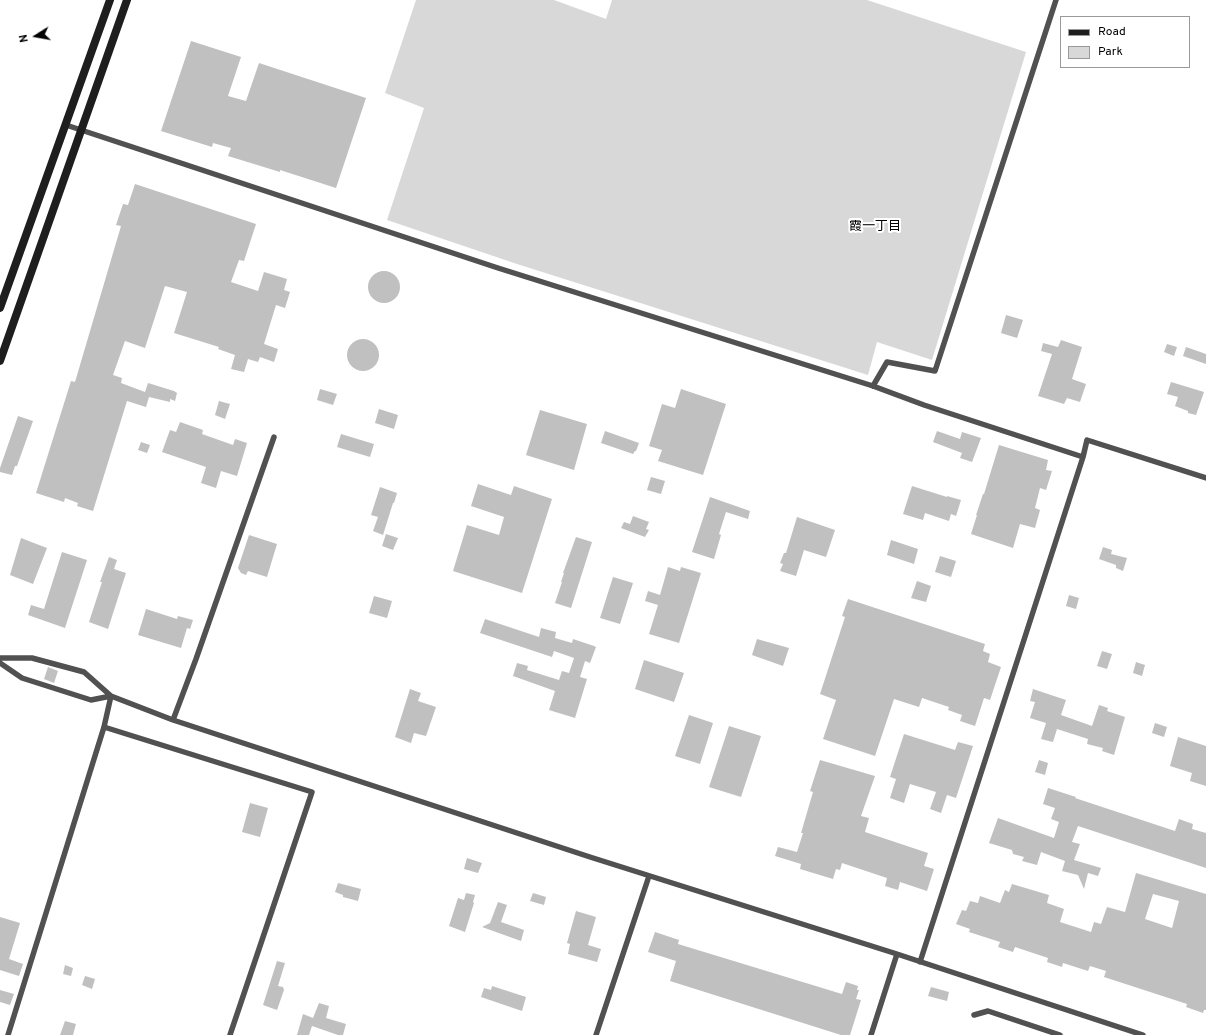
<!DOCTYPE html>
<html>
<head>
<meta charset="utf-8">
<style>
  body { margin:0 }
  #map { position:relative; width:1206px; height:1035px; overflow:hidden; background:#fff; font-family:Overpass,sans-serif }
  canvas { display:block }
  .legend { position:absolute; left:1060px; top:16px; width:130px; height:52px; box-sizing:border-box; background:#fff; border:1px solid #999; margin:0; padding:5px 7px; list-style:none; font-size:12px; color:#000 }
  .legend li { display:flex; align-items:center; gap:8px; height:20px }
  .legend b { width:20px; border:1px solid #999 }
  .north { position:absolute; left:16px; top:16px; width:40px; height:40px; -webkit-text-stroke:3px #fff; paint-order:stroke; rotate:259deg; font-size:11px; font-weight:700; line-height:16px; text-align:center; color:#000 }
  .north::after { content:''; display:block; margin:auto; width:14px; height:18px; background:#000; clip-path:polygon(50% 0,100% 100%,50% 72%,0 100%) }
</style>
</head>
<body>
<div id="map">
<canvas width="1206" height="1035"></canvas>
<ul class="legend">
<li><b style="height:5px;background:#1e1e1e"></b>Road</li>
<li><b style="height:11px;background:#d8d8d8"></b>Park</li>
</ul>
<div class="north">N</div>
</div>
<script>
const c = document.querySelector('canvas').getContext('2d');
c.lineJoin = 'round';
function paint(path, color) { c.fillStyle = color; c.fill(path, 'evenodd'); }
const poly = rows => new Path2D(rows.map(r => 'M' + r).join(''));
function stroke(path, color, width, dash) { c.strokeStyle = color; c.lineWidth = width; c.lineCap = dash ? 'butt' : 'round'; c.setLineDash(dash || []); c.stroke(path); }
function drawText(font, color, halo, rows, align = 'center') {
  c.font = font + ' Overpass,"Noto Sans JP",sans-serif'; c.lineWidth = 4; c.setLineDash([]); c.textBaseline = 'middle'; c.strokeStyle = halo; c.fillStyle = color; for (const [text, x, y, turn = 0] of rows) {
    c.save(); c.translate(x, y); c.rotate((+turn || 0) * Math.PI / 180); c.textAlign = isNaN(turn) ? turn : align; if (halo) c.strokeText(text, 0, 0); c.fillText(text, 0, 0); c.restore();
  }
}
const green = poly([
  [416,0,554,0,606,19,612,0,867,0,1026,52,932,360,877,342,868,375,517,264,387,220,424,108,385,93]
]);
const building = poly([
  [191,41,241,57,228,96,246,101,259,63,366,98,336,188,280,170,280,172,228,156,231,148,213,143,212,147,161,131],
  [135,184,256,224,244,261,239,260,231,282,258,291,264,272,287,279,284,290,290,292,285,308,276,305,264,344,278,349,274,362,260,357,258,362,248,359,244,372,231,369,235,355,218,349,219,347,174,333,187,292,165,286,145,348,125,341,113,375,122,378,121,383,145,392,148,383,174,391,177,393,175,401,170,399,170,402,149,397,146,407,127,401,93,511,77,506,78,503,65,498,64,502,36,493,71,381,75,382,121,226,116,225,123,204,128,205],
  '368 287a16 16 0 1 1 32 0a16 16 0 1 1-32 0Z',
  [1006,315,1023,320,1017,338,1001,333],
  '347 355a16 16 0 1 1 32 0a16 16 0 1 1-32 0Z',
  [1061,340,1082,347,1072,379,1086,384,1080,402,1067,398,1064,404,1038,396,1052,354,1041,351,1043,343,1058,347],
  [1167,344,1177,347,1174,356,1164,352],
  [1186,347,1206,354,1206,364,1183,356],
  [1171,382,1204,392,1196,415,1188,413,1188,411,1175,406,1178,397,1167,394],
  [320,389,337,394,333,405,317,400],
  [681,389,726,404,703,475,658,461,662,450,649,446,662,404,675,408],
  [219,401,230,404,225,419,215,415],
  [379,409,398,415,394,429,375,423],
  [540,410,587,424,574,470,526,455],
  [18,416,33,421,17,466,15,466,12,475,0,472,0,468],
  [180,422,203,430,202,434,233,445,235,439,247,443,237,476,221,471,216,488,201,483,206,467,162,452,170,430,176,432],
  [605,431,639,443,636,451,635,451,633,454,601,443],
  [937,431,960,439,962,432,981,438,972,462,960,458,962,453,933,442],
  [341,434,374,444,370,457,337,447],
  [141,442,150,445,147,453,138,450],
  [999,445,1048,460,1046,470,1052,471,1046,490,1040,488,1035,508,1040,510,1035,528,1020,524,1013,548,971,534,977,515,976,515,983,494,984,494],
  [651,477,665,481,661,494,647,490],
  [478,484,511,495,514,486,552,499,522,593,453,571,467,525,499,535,504,517,471,506],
  [912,486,947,497,947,496,961,500,956,516,951,514,949,521,925,513,923,520,903,514],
  [380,487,397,493,394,503,393,503,383,535,373,531,378,517,371,515],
  [710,497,750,511,748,519,726,512,719,534,721,535,714,559,692,552],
  [633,516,649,522,646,529,649,530,645,537,621,528,624,522,630,524],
  [797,517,835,530,826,557,804,550,796,576,780,571,783,564,780,563,784,553,786,553],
  [386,534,398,538,393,550,382,546],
  [249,535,277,544,267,577,248,571,246,575,241,573,238,568],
  [576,537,592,542,571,608,555,603,562,582,561,582,564,573,563,573],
  [21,538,47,548,33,584,10,575],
  [891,540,918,549,914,564,887,555],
  [1103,547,1112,550,1111,554,1127,558,1123,571,1116,568,1116,565,1099,559],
  [62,552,87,560,65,628,28,615,31,605,44,609],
  [940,556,956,561,951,577,935,572],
  [109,557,117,560,114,569,126,573,108,629,89,622,102,582,100,582],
  [668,567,680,571,681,567,701,573,679,643,649,634,658,605,645,601,648,591,660,595],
  [613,577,633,583,620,624,600,618],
  [917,581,931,586,926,602,911,598],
  [1069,595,1079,598,1076,609,1066,606],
  [374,596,392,601,387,618,369,613],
  [848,599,985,644,983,651,990,654,988,662,1001,667,990,700,984,698,975,726,960,721,962,715,948,710,949,707,922,698,919,707,894,699,875,756,823,739,836,700,820,694,845,617,842,616],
  [146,609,177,619,178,616,193,620,190,629,187,628,181,648,138,635],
  [485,619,539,637,541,628,556,632,555,638,572,643,573,639,594,646,596,647,590,663,585,661,580,677,587,679,575,718,549,710,555,691,513,676,517,663,528,666,527,670,559,680,562,671,569,673,574,658,554,651,552,657,480,633],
  [757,639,789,648,783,666,752,655],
  [1102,651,1112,654,1107,669,1097,666],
  [644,660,684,673,674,702,635,689],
  [1136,662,1145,665,1142,676,1133,673],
  [48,667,58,671,54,683,44,679],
  [410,689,421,693,418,701,436,707,426,736,414,733,411,743,395,737],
  [1033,689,1066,700,1061,715,1092,726,1099,705,1108,708,1107,711,1125,717,1114,755,1102,751,1103,748,1087,744,1088,739,1057,729,1053,742,1041,739,1046,723,1030,718,1035,702,1030,701],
  [689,715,713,723,700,764,675,756],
  [1155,723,1167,727,1164,737,1152,733],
  [729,726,761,736,741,797,709,787],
  [904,734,955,750,958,742,973,746,956,798,947,795,941,813,930,809,936,792,910,784,904,803,890,798,896,779,890,777],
  [1178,737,1206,746,1206,786,1190,781,1192,773,1170,766],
  [820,760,875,776,861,816,869,818,865,832,928,853,924,866,934,869,927,891,900,882,898,890,885,886,887,878,842,863,840,870,836,869,833,879,800,869,801,864,775,856,778,847,797,852,803,833,801,833,813,792,810,791],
  [1039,760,1048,763,1045,775,1035,772],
  [1048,788,1076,797,1075,798,1175,831,1179,819,1193,824,1192,829,1206,833,1206,868,1078,826,1072,842,1080,844,1074,860,1101,868,1098,876,1088,873,1084,889,1078,875,1062,871,1065,861,1041,852,1037,865,1022,861,1024,857,1013,854,1012,850,989,843,998,818,1054,838,1059,822,1051,819,1055,808,1043,804],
  [250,803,268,808,260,837,242,832],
  [467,858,482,863,478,873,464,869],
  [1136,873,1206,894,1206,1010,1204,1010,1203,1013,1186,1007,1187,1004,1104,977,1106,971,1090,966,1088,971,1063,963,1062,967,1047,962,1048,958,1015,947,1013,952,998,947,1000,942,969,932,970,929,956,924,962,910,966,911,970,901,978,903,980,896,1000,903,1005,890,1009,892,1012,884,1049,895,1047,903,1064,909,1060,922,1091,932,1094,922,1101,924,1107,907,1125,912],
  [1153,894,1179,901,1172,928,1145,919],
  [338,883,361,889,358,901,343,897,343,895,335,892],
  [466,893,475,895,473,902,474,903,465,932,449,926,458,898,464,900],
  [533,893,546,897,544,905,530,901],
  [498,902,507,905,501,922,524,930,521,941,482,927,490,923],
  [576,911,596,917,588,945,601,949,597,962,568,954,570,944,567,943],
  [0,917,20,923,9,959,23,964,19,976,0,970],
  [655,932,679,940,678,944,842,994,846,982,858,986,857,990,859,990,856,999,861,1000,850,1035,841,1035,670,981,676,961,648,952],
  [277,961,285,963,278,986,283,987,284,990,277,1010,263,1005],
  [65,965,73,968,71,976,63,974],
  [85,976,95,979,92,989,82,985],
  [492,986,526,997,522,1011,481,997,484,988,491,990],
  [931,987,949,992,947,1001,928,996],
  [0,990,14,994,10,1005,0,1002],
  [319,1003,329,1006,326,1018,346,1024,343,1035,338,1035,312,1026,309,1035,297,1035,303,1014,313,1018],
  [65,1021,76,1024,73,1035,60,1035]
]);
const lane = poly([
  [66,125,498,268,873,386,924,405,1083,457],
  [873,386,887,362,935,371,1056,0],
  [0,658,32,658,84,672,111,696,173,720,590,857,897,954,1143,1035],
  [0,663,22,678,91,700,111,696],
  [173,720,196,659,274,437],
  [104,727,312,792,230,1035],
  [920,962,1083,457,1087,440,1206,478],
  [974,1015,988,1011,1060,1035],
  [8,1035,104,727,111,696],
  [596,1035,649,876],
  [871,1035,897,954]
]);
const secondary = poly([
  [0,308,110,0],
  [0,361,127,0]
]);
const neighbourhoodNames = [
  ["霞一丁目",875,227]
];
paint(green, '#d8d8d8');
paint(building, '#c0c0c0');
stroke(lane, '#515151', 5.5);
stroke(secondary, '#1e1e1e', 8);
drawText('13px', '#000', '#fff', neighbourhoodNames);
</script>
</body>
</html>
